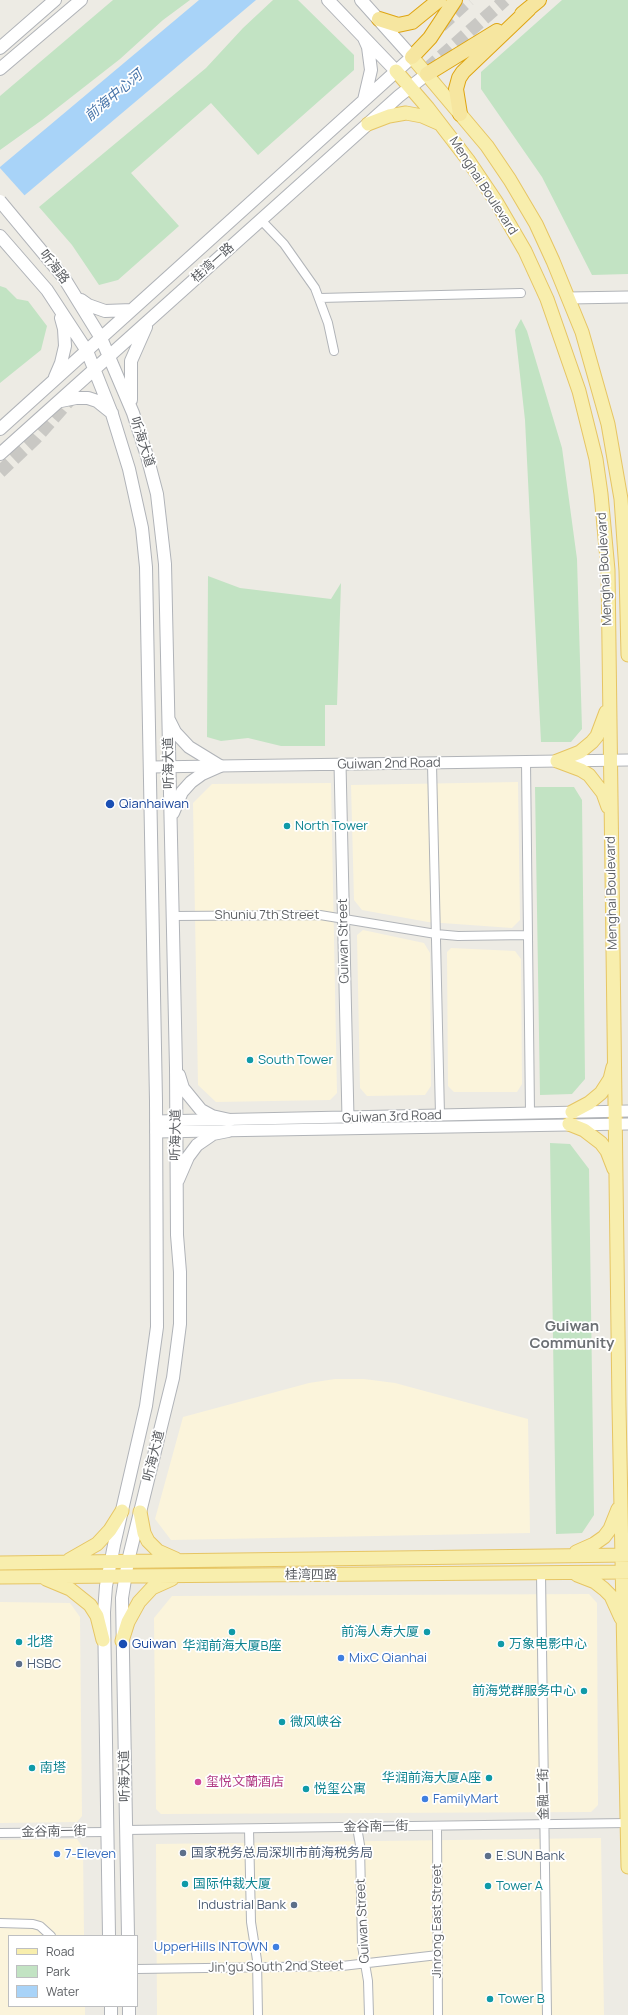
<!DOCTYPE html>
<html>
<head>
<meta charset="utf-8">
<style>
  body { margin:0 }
  #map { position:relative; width:628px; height:2015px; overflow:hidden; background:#edebe4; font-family:Manrope,sans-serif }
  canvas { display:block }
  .legend { position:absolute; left:8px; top:1935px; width:130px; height:72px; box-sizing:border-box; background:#fff; border:1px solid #bebfc1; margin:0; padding:5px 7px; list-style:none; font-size:12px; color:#5c5f63 }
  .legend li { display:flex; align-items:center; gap:8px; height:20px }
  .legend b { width:20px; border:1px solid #bebfc1 }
</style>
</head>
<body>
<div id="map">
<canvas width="628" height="2015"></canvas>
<ul class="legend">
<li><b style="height:5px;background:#f8eead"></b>Road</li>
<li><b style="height:11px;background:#c2e3c3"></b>Park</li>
<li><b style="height:11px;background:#a8d3f8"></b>Water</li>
</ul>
</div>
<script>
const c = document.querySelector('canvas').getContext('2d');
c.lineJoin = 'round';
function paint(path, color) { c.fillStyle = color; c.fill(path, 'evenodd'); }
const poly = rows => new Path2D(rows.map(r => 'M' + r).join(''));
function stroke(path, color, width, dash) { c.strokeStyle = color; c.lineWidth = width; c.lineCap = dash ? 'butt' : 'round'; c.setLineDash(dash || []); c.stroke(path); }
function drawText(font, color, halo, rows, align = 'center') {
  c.font = font + ' Manrope,"Noto Sans SC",sans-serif'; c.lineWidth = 3.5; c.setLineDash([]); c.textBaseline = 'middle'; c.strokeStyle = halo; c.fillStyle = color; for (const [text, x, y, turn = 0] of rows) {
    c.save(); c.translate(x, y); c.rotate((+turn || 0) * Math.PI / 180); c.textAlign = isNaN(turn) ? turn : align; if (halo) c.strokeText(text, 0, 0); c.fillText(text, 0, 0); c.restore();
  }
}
const commercial = poly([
  [518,782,520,920,512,928,428,922,362,910,354,900,351,785],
  [331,783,337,1093,330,1100,216,1102,198,1085,193,803,212,784],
  [363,930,424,943,430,953,431,1086,425,1095,367,1096,360,1088,357,935],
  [451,948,515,951,521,959,522,1084,517,1092,454,1092,448,1086,447,952],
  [335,1379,364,1379,395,1383,528,1419,530,1533,171,1540,155,1519,183,1417,309,1383],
  [589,1594,597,1603,598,1805,591,1812,161,1814,156,1809,154,1618,172,1596],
  [0,1602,70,1603,80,1617,82,1816,77,1822,0,1823],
  [601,1838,604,2015,157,2015,156,1844],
  [77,1839,83,1848,84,1936,9,1936,9,2006,85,2006,85,2015,0,2015,0,1840]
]);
const green = poly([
  [113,0,190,0,163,20,120,59,42,120,0,150,0,96],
  [273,0,298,0,354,55,354,70,258,155,211,103,131,173,179,226,118,280,99,285,72,245,39,207,206,68,243,28],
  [562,0,628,0,628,274,592,275,542,177,481,89,481,72],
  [0,286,6,288,17,299,28,301,47,326,41,350,0,383],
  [521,319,527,331,562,448,577,559,582,729,571,742,541,742,525,420,515,330],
  [208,576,240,588,331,599,341,583,337,705,325,705,325,746,281,746,248,738,221,741,207,737],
  [535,787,574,787,582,800,585,1079,572,1094,540,1095],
  [550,1143,570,1144,589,1169,594,1515,582,1533,556,1534]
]);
const water = poly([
  [199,0,256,0,0,216,0,167]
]);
const pier = poly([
  [0,168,26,197,0,218]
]);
const primaryTunnel = poly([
  [441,26,469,0],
  [427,69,505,0],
  [0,472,36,438,75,394]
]);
const minor = poly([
  [261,220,284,244,315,288,328,323,334,351],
  [320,298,521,293],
  [526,762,530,1113],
  [432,764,440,1115],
  [173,916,320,915,436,934,458,936,528,935],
  [541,1573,547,2015],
  [437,1826,438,2015],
  [357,1827,360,1845,362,1946,368,1981,369,2015],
  [249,1829,251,1922,257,1960,258,2015],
  [126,1830,627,1823],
  [0,1833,107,1832],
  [0,1923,33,1924,40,1926,51,1936],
  [137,1969,342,1966,438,1955]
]);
const tertiary = poly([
  [569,298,628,297],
  [340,764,348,1118],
  [150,767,628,760],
  [156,1121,628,1111],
  [156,1132,628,1124]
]);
const secondary = poly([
  [328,0,396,71],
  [0,48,55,0],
  [0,69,81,0],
  [364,100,371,70,368,47,364,38],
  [0,236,47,290,87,351,112,414,129,469,142,528,146,567,156,1101,157,1327,146,1406,114,1545,106,1586,104,1612,109,1936],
  [64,278,101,338,133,413,147,456,157,494,165,564,176,1068,177,1235,180,1272,180,1324,173,1378,128,1561,122,1598,128,1936],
  [81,300,88,305,105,311,132,310],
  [55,377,61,363,65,346,64,329,61,318],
  [131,400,131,361,146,327],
  [61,401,76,398,88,398,97,401,112,413],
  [0,429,412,57,361,0],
  [0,454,399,96,427,74],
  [169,720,175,732,189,747,220,766],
  [173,813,182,792,191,782,202,774,220,766],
  [179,1075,183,1088,201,1110,212,1116,230,1120],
  [178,1180,188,1157,197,1145,213,1134,228,1131],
  [111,2006,111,2015],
  [129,2006,129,2015]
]);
const primary = poly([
  [412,57,487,146,510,180,536,224,553,261,582,332,608,424,621,499,626,571,628,655],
  [396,71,428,108,468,160,497,203,525,251,547,299,579,391,596,459,601,494,608,570,619,1406,628,1867],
  [368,124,389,116,406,113,422,116,438,123],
  [557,761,580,752,592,742,597,736,606,712],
  [557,761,581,770,589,775,603,793,608,807],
  [572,1112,589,1103,601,1093,610,1079,613,1067],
  [569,1124,584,1130,601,1143,607,1151,614,1169],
  [140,1512,144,1533,148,1541,158,1551,176,1559],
  [576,1552,594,1544,604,1537,610,1529,618,1509],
  [69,1560,97,1544,110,1530,122,1511],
  [0,1563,628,1555],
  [577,1575,595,1582,604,1589,611,1596,621,1618],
  [0,1577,628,1572],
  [46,1579,70,1589,90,1605,97,1616,103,1640],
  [122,1641,128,1622,139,1602,152,1588,172,1579]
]);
const trunk = poly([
  [522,14,539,0],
  [379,19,398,25,412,22,439,0],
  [412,57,430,38,455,0],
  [427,74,497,31],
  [460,114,456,89,459,78,463,72,529,9]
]);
const secondaryBridge = poly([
  [0,201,64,278]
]);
const markers = [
  [110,804,5,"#1a4fb4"],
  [287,826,4,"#0f9aa8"],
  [250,1060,4,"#0f9aa8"],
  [232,1632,4,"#0f9aa8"],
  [427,1632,4,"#0f9aa8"],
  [19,1642,4,"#0f9aa8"],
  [123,1644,5,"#1a4fb4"],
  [501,1644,4,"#0f9aa8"],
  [341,1658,4,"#3f7fe0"],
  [19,1664,4,"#5c6f8a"],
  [584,1691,4,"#0f9aa8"],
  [282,1722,4,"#0f9aa8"],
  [32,1768,4,"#0f9aa8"],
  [489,1778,4,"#0f9aa8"],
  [198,1782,4,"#d1479c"],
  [306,1789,4,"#0f9aa8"],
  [425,1799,4,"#3f7fe0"],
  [183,1853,4,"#5c6f8a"],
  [57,1854,4,"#3f7fe0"],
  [488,1856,4,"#5c6f8a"],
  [185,1884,4,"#0f9aa8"],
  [488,1886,4,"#0f9aa8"],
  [294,1905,4,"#5c6f8a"],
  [276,1947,4,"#3f7fe0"],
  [490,1999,4,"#0f9aa8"]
];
const streetNames = [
  ["Menghai Boulevard",483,186,57],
  ["桂湾一路",213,263,-42],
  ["听海路",54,267,52],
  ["听海大道",142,442,72],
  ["Menghai Boulevard",605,569,-93],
  ["听海大道",169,763,-91],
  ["Guiwan 2nd Road",389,764,-1],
  ["Menghai Boulevard",612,893,-91],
  ["Shuniu 7th Street",267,915],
  ["Guiwan Street",344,941,-91],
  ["Guiwan 3rd Road",392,1117,-2],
  ["听海大道",176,1135,-89],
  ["听海大道",154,1456,-76],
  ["桂湾四路",311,1575],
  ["听海大道",125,1776,-91],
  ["金融二街",544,1794,-91],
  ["金谷南一街",376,1827,-1],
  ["金谷南一街",54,1832,-1],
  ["Guiwan Street",363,1921,-93],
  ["Jinrong East Street",437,1921,-90],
  ["Jin‘gu South 2nd Steet",276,1967,-1]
];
const transitNames = [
  ["Qianhaiwan",119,804],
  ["Guiwan",132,1644]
];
const cultureNames = [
  ["North Tower",295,826],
  ["South Tower",258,1060],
  ["前海人寿大厦",419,1632,"right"],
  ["北塔",27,1642],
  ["万象电影中心",509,1644],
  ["华润前海大厦B座",232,1646,"center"],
  ["前海党群服务中心",576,1691,"right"],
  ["微风峡谷",290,1722],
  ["南塔",40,1768],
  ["华润前海大厦A座",481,1778,"right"],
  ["悦玺公寓",314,1789],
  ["国际仲裁大厦",193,1884],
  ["Tower A",496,1886],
  ["Tower B",498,1999]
];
const shopNames = [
  ["MixC Qianhai",349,1658],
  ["FamilyMart",433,1799],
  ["7-Eleven",65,1854],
  ["UpperHills INTOWN",268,1947,"right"]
];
const serviceNames = [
  ["HSBC",27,1664],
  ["国家税务总局深圳市前海税务局",191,1853],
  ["E.SUN Bank",496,1856],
  ["Industrial Bank",286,1905,"right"]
];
const hotelNames = [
  ["玺悦文蘭酒店",206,1782]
];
const waterNames = [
  ["前海中心河",114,96,-40]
];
const quarterNames = [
  ["Guiwan",572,1327],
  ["Community",572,1344]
];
paint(commercial, '#fbf4db');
paint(green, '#c2e3c3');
paint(water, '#a8d3f8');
paint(pier, '#edebe4');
stroke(primaryTunnel, '#c9c8c4', 13, [13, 6]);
stroke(minor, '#b1b4b8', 10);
stroke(tertiary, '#b1b4b8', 13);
stroke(secondary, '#b0b3b8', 14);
stroke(primary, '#e6c563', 15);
stroke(trunk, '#dfa512', 16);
stroke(minor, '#fff', 8);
stroke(tertiary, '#fff', 11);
stroke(secondary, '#fff', 12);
stroke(primary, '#f8eead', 13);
stroke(trunk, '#f6e6a0', 14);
stroke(secondaryBridge, '#b0b3b8', 14, []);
stroke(secondaryBridge, '#fff', 12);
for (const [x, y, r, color] of markers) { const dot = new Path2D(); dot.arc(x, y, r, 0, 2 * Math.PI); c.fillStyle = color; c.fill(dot); stroke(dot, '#fff', 1.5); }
drawText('13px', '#5c5f63', '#fff', streetNames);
drawText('13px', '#164399', '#fff', transitNames, 'left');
drawText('13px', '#0d838f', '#fff', cultureNames, 'left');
drawText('13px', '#366cbe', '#fff', shopNames, 'left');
drawText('13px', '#4e5e75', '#fff', serviceNames, 'left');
drawText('13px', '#b23c85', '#fff', hotelNames, 'left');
drawText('italic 14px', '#4774a9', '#fff', waterNames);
drawText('bold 15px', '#6d7175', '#fff', quarterNames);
</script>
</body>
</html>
